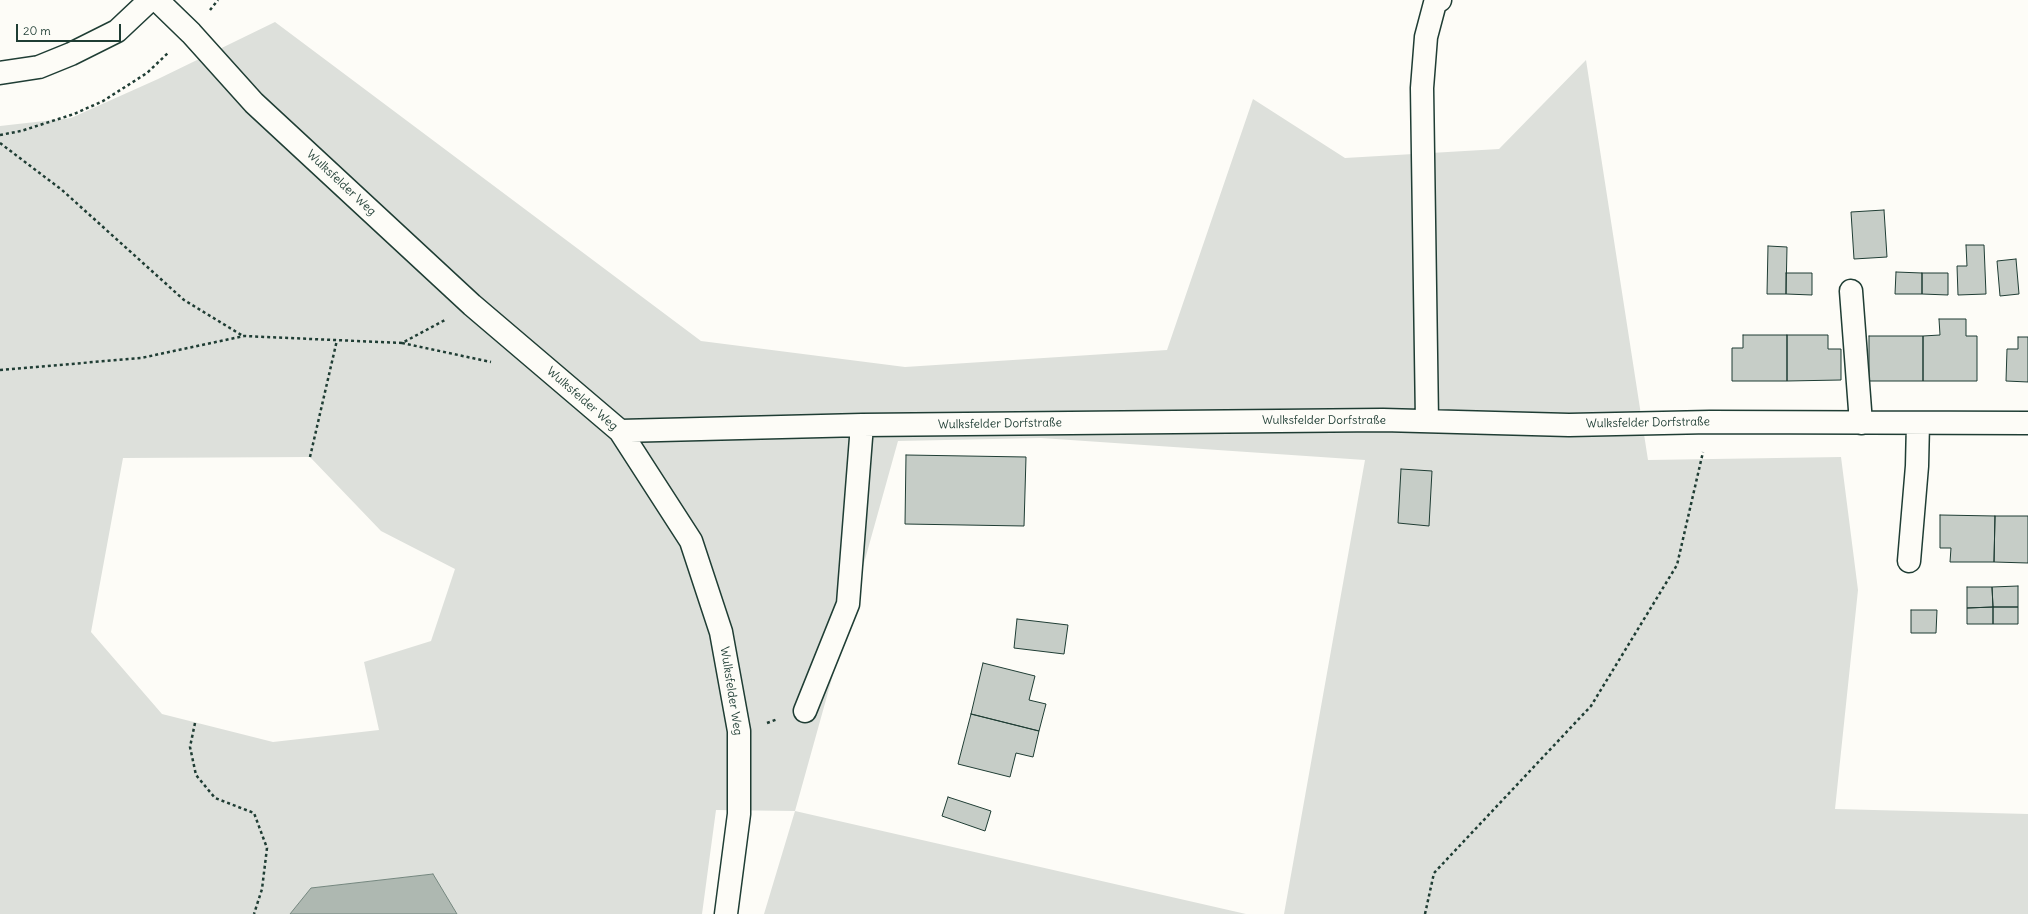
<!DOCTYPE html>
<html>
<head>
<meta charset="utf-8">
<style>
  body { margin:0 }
  #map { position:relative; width:2028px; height:914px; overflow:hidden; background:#fdfcf7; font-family:Delius,sans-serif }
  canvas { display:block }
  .scale { position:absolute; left:16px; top:24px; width:105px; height:18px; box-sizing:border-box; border:2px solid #1f3d34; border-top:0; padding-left:5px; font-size:12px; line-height:14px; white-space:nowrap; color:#1f3d34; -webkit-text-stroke:3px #fdfcf7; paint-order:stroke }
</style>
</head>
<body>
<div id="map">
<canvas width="2028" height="914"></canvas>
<div class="scale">20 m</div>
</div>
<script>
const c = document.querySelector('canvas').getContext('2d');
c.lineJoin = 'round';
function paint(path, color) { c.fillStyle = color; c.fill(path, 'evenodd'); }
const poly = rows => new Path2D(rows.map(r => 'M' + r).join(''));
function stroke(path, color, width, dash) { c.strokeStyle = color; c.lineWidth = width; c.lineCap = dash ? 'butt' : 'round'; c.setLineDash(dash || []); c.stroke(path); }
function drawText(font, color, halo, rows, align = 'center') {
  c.font = font + ' Delius,sans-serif'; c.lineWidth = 3; c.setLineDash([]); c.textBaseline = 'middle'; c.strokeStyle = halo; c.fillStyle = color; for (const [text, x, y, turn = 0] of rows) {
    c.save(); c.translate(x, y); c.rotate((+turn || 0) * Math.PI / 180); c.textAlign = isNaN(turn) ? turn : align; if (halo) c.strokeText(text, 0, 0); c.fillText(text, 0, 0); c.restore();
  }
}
const green = poly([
  [275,22,701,341,905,367,1167,350,1253,99,1345,158,1499,149,1586,60,1648,460,1841,457,1858,590,1835,809,2028,814,2028,914,1284,914,1365,460,1041,438,898,441,795,811,1246,914,764,914,795,811,716,810,702,914,457,914,432,874,312,888,290,914,0,914,0,126,71,118,158,79],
  [310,457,381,531,455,569,431,641,364,662,379,730,273,742,162,714,91,632,123,458]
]);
const water = poly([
  [433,874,457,914,290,914,311,888,433,874]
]);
const building = poly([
  [1884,210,1887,257,1854,259,1851,212,1884,210],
  [1966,245,1984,245,1986,294,1958,295,1957,266,1967,266,1966,245],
  [1768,246,1787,247,1786,294,1767,294,1768,246],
  [2016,259,2019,294,2000,296,1997,261,2016,259],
  [1896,272,1922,273,1922,294,1895,294,1896,272],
  [1786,273,1812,273,1812,295,1786,294,1786,273],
  [1922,273,1948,273,1948,295,1922,294,1922,273],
  [1939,319,1966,319,1966,336,1977,336,1977,381,1923,381,1923,336,1940,335,1939,319],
  [1743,335,1787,335,1787,381,1732,381,1732,348,1743,348,1743,335],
  [1787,335,1828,335,1828,349,1841,349,1841,380,1787,381,1787,335],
  [1869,336,1923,336,1923,381,1869,381,1869,336],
  [2018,337,2028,337,2028,382,2006,381,2007,349,2018,349,2018,337],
  [906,455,1026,457,1024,526,905,524,906,455],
  [1401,469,1432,471,1429,526,1398,523,1401,469],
  [1940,515,1995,516,1994,562,1950,562,1951,548,1940,548,1940,515],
  [1995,516,2028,516,2028,563,1994,562,1995,516],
  [2018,586,2018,607,1993,607,1992,587,2018,586],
  [1967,587,1992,587,1993,607,1967,608,1967,587],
  [1993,607,1993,624,1967,624,1967,608,1993,607],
  [1993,607,2018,607,2018,624,1993,624,1993,607],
  [1911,610,1937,610,1936,633,1911,633,1911,610],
  [1017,619,1068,625,1064,654,1014,648,1017,619],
  [983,663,1035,676,1029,700,1046,704,1039,731,971,714,983,663],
  [971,714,1039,731,1033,757,1016,753,1010,777,958,764,971,714],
  [948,797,991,811,985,831,942,816,948,797]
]);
const path = poly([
  [210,10,218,0],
  [0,135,21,131,74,114,103,101,147,73,169,52],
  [0,143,62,190,184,300,243,336],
  [402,343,491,362],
  [0,370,141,358,244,336,402,343,445,320],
  [310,457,337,340],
  [195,723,190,747,196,775,215,798,254,813,267,848,262,889,254,914],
  [767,723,778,719],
  [1425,914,1434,873,1591,706,1677,565,1703,452]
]);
const minor = poly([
  [157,0,191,33,254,103,472,305,620,431,691,541,721,632,739,731,739,814,726,914],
  [1851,291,1861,423],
  [1427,421,1422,88,1426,37,1435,3,1440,0],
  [620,431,862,425,1383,420,1569,425,1710,422,2028,423],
  [1909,561,1917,466,1918,423],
  [805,711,848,604,862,425]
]);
const major = poly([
  [0,73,39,67,71,54,117,31,150,0]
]);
const streetNames = [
  ["Wulksfelder Weg",341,183,43],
  ["Wulksfelder Weg",582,399,41],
  ["Wulksfelder Dorfstraße",1324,421],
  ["Wulksfelder Dorfstraße",1648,423,-1],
  ["Wulksfelder Dorfstraße",1000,424,-1],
  ["Wulksfelder Weg",731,691,81]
];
paint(green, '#dde0db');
paint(water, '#aeb8b1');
stroke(water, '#75877f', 1);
paint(building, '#c6cdc7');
stroke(building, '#1f3d34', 1);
stroke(minor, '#1f3d34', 25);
stroke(major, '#1f3d34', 25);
stroke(path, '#1f3d34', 2.5, [3, 3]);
stroke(minor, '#fdfcf7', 22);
stroke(major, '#fdfcf7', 22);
drawText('12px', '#1f3d34', '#fdfcf7', streetNames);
</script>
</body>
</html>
